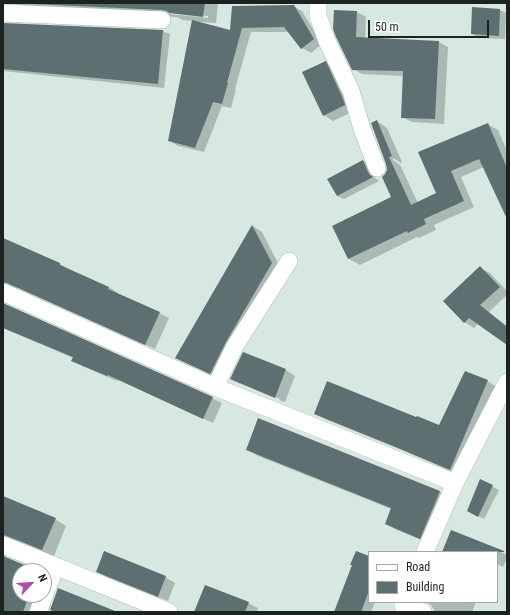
<!DOCTYPE html>
<html>
<head>
<meta charset="utf-8">
<style>
  body { margin:0 }
  #map { position:relative; width:510px; height:615px; overflow:hidden; background:#d6e8e1; font-family:"Roboto Condensed",sans-serif }
  canvas { display:block }
  .frame { position:absolute; inset:0; border:4px solid #1c2220; pointer-events:none }
  .legend { position:absolute; left:368px; top:551px; width:130px; height:52px; box-sizing:border-box; background:#fff; border:1px solid #a4a7a6; margin:0; padding:5px 7px; list-style:none; font-size:12px; color:#1c2220 }
  .legend li { display:flex; align-items:center; gap:8px; height:20px }
  .legend b { width:20px; border:1px solid #a4a7a6 }
  .north { position:absolute; left:12px; top:563px; width:40px; height:40px; box-sizing:border-box; background:#fff; border:1px solid #a4a7a6; border-radius:50%; rotate:65deg; font-size:11px; font-weight:700; line-height:16px; text-align:center; color:#1c2220 }
  .north::after { content:''; display:block; margin:auto; width:14px; height:18px; background:#b14cb1; clip-path:polygon(50% 0,100% 100%,50% 72%,0 100%) }
  .scale { position:absolute; left:368px; top:20px; width:121px; height:18px; box-sizing:border-box; border:2px solid #1c2220; border-top:0; padding-left:5px; font-size:12px; line-height:14px; white-space:nowrap; color:#1c2220; -webkit-text-stroke:3px #fff; paint-order:stroke }
</style>
</head>
<body>
<div id="map">
<canvas width="510" height="615"></canvas>
<div class="frame"></div>
<ul class="legend">
<li><b style="height:5px;background:#fff"></b>Road</li>
<li><b style="height:11px;background:#5d6f70"></b>Building</li>
</ul>
<div class="north">N</div>
<div class="scale">50 m</div>
</div>
<script>
const c = document.querySelector('canvas').getContext('2d');
c.lineJoin = 'round';
function paint(path, color) { c.fillStyle = color; c.fill(path, 'evenodd'); }
const poly = rows => new Path2D(rows.map(r => 'M' + r).join(''));
function stroke(path, color, width, dash) { c.strokeStyle = color; c.lineWidth = width; c.lineCap = dash ? 'butt' : 'round'; c.setLineDash(dash || []); c.stroke(path); }
const shadow = poly([
  [14,3,218,3,216,23,200,22,200,23,231,31,293,6,302,11,322,44,311,53,302,48,289,32,251,32,235,89,236,89,231,108,222,106,204,152,178,146,170,141,193,21,183,20,176,17,26,10],
  [168,12,208,16,208,18,170,14],
  [500,10,506,13,505,39,479,38,472,34],
  [357,12,366,17,365,38,439,42,448,47,444,124,412,122,402,117,404,76,362,74,353,69],
  [3,24,163,31,170,34,164,88,3,71],
  [325,62,335,68,354,111,333,121,324,115],
  [377,121,387,128,402,162,401,163,393,158,393,160,400,165,418,203,438,194,420,153,487,124,498,130,507,151,507,206,484,167,461,177,474,207,434,225,436,230,419,238,417,237,360,265,349,259,335,230,392,197,386,175,388,170],
  [363,161,370,165,374,177,379,181,344,199,337,196],
  [253,226,262,232,281,269,220,379,186,363,176,358],
  [3,238,60,264,69,269,69,270,109,287,118,293,118,294,159,313,169,318,155,349,18,288,12,287,3,295],
  [480,268,490,273,507,291,507,295,489,312,507,326,507,343,478,324,474,328,464,322],
  [3,301,5,305,212,398,222,403,213,423,118,380,117,381,82,366,73,360,73,358,3,328],
  [244,353,286,370,295,376,285,402,279,400,280,399,240,382,240,384,231,379],
  [487,381,497,387,460,475,409,453,325,419,316,413,417,418,439,426],
  [259,419,440,492,451,498,431,544,397,530,386,524,391,509,258,456,247,449],
  [481,480,499,490,484,519,474,514],
  [3,497,55,519,66,526,54,556,18,541,14,541,4,553,6,558,37,571,20,571,20,595,44,595,36,612,3,612],
  [497,550,507,555,507,558,503,567,497,564,497,552,443,552],
  [369,557,369,602,375,602,371,612,335,612],
  [97,571,165,577,175,583,168,601,107,577],
  [427,602,476,602,472,612,434,612,434,610,431,605],
  [248,603,258,608,257,611,259,612,195,612]
]);
const building = poly([
  [14,3,205,3,203,17,169,13,167,11,162,10],
  [294,5,314,39,301,49,284,27,242,28,227,83,228,83,222,104,213,102,195,148,168,141,192,20,230,30,232,6],
  [472,7,500,9,499,36,471,34],
  [334,10,357,11,356,37,439,41,435,119,401,118,403,71,352,70,336,37,333,29],
  [3,23,163,30,158,84,3,69],
  [326,61,343,99,345,105,323,116,302,72],
  [377,120,392,156,389,157,411,205,436,193,418,152,488,123,507,168,507,219,479,159,451,171,464,201,424,219,426,224,408,233,407,231,348,259,332,226,391,197,382,177,385,174,387,170,386,164,371,123],
  [363,160,368,172,370,175,373,177,337,196,327,179],
  [252,225,272,263,226,342,210,374,175,358],
  [3,238,60,263,60,265,109,287,108,289,160,312,145,345,7,283,3,282],
  [480,266,500,287,480,305,507,327,507,345,469,318,464,323,443,301],
  [3,303,213,397,203,419,108,375,107,376,71,361,73,357,3,328],
  [243,352,286,369,275,398,230,379],
  [465,371,488,380,450,470,398,448,314,414,327,381,416,417,417,416,439,425],
  [258,418,440,491,420,539,385,524,391,508,246,450],
  [480,479,493,485,478,517,467,511],
  [3,496,56,518,42,550,7,536,3,535],
  [451,530,504,551,504,552,442,552],
  [104,551,166,576,158,597,96,572],
  [356,551,369,556,369,591,361,612,334,612,352,565,350,565],
  [3,556,39,571,20,571,20,595,34,595,31,602,27,601,23,612,3,612],
  [205,585,249,602,245,612,194,612],
  [58,588,115,611,115,612,56,612,50,610]
]);
const minor = poly([
  [318,3,318,16,327,41,351,91,362,129,377,168],
  [3,13,162,20],
  [3,292,215,387,455,483],
  [215,387,235,346,289,261],
  [3,545,169,612],
  [425,552,455,483,507,382],
  [403,606,423,612],
  [38,612,56,566]
]);
paint(shadow, '#0003');
paint(building, '#5d6f70');
stroke(minor, '#a9bbb4', 18);
stroke(minor, '#fff', 17);
</script>
</body>
</html>
